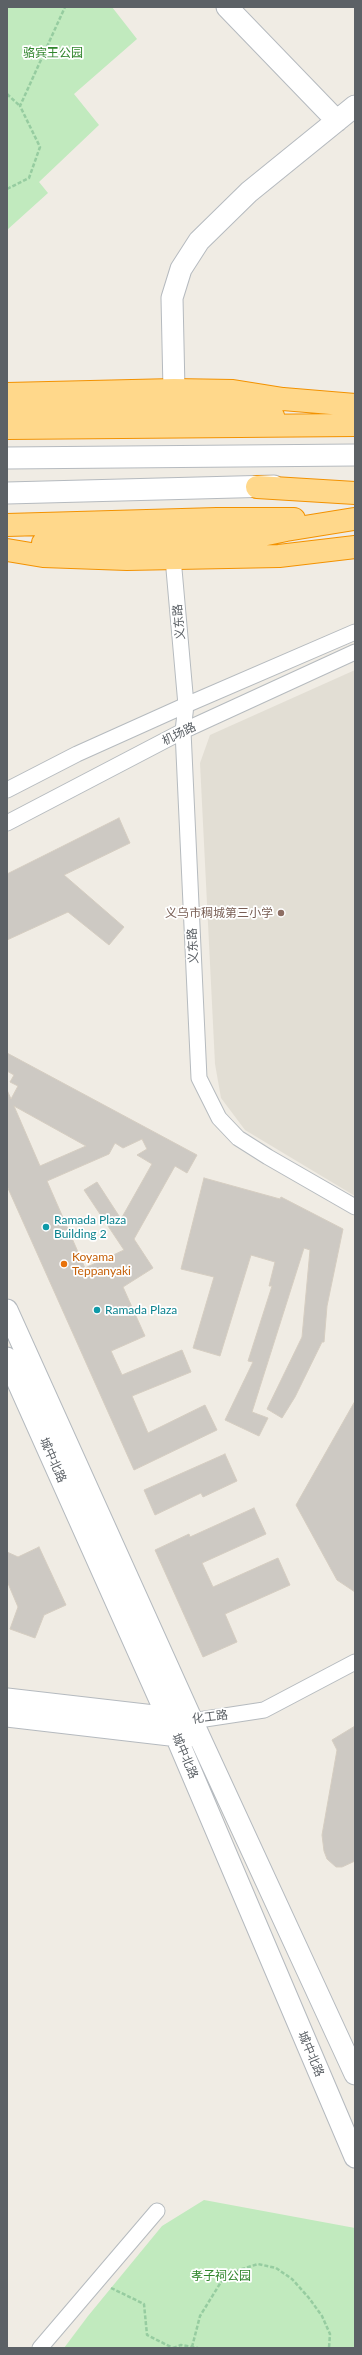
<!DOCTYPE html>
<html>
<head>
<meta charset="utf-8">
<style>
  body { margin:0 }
  #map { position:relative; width:362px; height:2355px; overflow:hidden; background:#f0ece4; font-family:Lato,sans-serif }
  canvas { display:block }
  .frame { position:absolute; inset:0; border:8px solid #5c6166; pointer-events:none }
</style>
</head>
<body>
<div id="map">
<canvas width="362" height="2355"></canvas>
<div class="frame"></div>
</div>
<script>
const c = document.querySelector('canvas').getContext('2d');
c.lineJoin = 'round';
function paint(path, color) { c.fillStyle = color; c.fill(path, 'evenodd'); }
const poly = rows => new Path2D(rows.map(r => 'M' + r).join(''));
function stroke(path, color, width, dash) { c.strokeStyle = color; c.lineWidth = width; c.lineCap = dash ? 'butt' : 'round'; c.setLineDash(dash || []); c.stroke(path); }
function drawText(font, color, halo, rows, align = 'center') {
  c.font = font + ' Lato,"Noto Sans SC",sans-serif'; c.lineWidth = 3.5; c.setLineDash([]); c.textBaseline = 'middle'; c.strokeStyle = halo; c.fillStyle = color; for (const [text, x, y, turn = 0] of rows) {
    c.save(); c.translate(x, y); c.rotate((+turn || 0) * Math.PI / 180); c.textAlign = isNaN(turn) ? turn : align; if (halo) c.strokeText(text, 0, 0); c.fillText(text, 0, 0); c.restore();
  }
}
const education = poly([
  [355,670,355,1196,245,1130,221,1098,215,1064,200,763,210,735]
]);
const green = poly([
  [7,7,112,7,137,39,74,94,99,125,39,182,48,193,7,230],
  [204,2200,355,2228,355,2348,64,2348,88,2316,162,2226]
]);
const building = poly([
  [119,818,130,843,64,875,124,927,109,945,68,912,7,940,7,874,119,818],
  [7,1053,197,1155,187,1173,175,1166,134,1239,153,1268,123,1287,145,1336,111,1351,122,1375,182,1350,191,1372,132,1396,148,1433,205,1405,217,1430,134,1470,7,1186,7,1090,11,1099,18,1086,10,1082,14,1075,7,1071,7,1053],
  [14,1106,86,1146,40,1166,14,1106],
  [142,1139,147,1149,137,1155,152,1164,121,1219,97,1182,84,1190,124,1250,85,1268,47,1181,109,1154,115,1143,123,1148,142,1139],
  [204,1178,280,1199,281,1197,343,1229,327,1306,324,1342,322,1342,295,1397,282,1418,267,1409,302,1337,310,1250,304,1248,252,1412,268,1418,259,1436,225,1420,253,1362,248,1361,272,1286,269,1286,275,1262,251,1255,220,1356,193,1348,214,1277,181,1269,204,1178],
  [355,1401,355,1592,337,1580,296,1505,355,1401],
  [225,1454,237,1481,203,1497,201,1493,155,1515,144,1490,225,1454],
  [254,1508,266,1534,202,1563,213,1587,278,1558,290,1585,225,1614,237,1642,203,1657,155,1550,189,1534,190,1537,254,1508],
  [39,1547,66,1605,44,1615,35,1638,10,1629,18,1607,7,1581,7,1552,18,1557,39,1547],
  [355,1726,355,1861,342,1867,336,1867,327,1859,324,1851,322,1835,337,1750,332,1740,355,1726]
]);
const path = poly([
  [7,94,20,106],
  [7,189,29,178,40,147,20,106,65,7],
  [111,2288,144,2304,147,2335,173,2348],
  [192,2347,200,2316,221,2282,239,2270,258,2264,276,2268,292,2279,309,2298,322,2316,330,2334,329,2348],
  [173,2348,181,2345,198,2348]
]);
const street = poly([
  [173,558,186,705,183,731,199,1078,219,1118,238,1138,268,1157,355,1207],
  [7,790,77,754,186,705,355,632],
  [7,823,183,731,355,652],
  [192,1721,264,1710,355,1662],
  [40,2348,157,2211]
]);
const secondary = poly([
  [227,7,337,121],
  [174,390,172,298,181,269,199,241,249,192,355,106],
  [7,458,355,455],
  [7,493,274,486],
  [7,1310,200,1738,355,2074],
  [7,1358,176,1736,355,2157],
  [7,1699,180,1719],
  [7,1716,187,1737]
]);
const highway = poly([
  [7,394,174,390,233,391,283,399,355,405],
  [7,409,226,408,273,416],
  [7,428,355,425],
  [257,487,355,493],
  [7,525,217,519,294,519],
  [43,543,238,540,286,530,354,519],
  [7,550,43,556,127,559,279,556,355,547]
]);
const markers = [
  [281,913,4,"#8d6e63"],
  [46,1227,4,"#0f9aa8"],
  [64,1264,4,"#e8710a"],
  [97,1310,4,"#0f9aa8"]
];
const parkNames = [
  ["骆宾王公园",53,53],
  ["孝子祠公园",221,2276]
];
const streetNames = [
  ["义东路",179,622,-95],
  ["机场路",179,734,-26],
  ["义东路",193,946,-93],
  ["城中北路",53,1460,66],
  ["化工路",210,1717,-7],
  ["城中北路",185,1756,67],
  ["城中北路",311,2054,67]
];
const educationNames = [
  ["义乌市稠城第三小学",273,913]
];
const cultureNames = [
  ["Ramada Plaza",54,1220],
  ["Building 2",54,1234],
  ["Ramada Plaza",105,1310]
];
const foodNames = [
  ["Koyama",72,1257],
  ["Teppanyaki",72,1271]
];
paint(education, '#e2ded4');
paint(green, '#c1eabe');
paint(building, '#cdc9c3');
stroke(building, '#d5cdc1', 1);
stroke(street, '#b6bbbf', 17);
stroke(secondary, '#b5babf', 23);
stroke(highway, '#f39200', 24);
stroke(path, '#96cca0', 2.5, [4, 2]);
stroke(street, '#fff', 15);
stroke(secondary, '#fff', 21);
stroke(highway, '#ffd88b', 22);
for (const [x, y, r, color] of markers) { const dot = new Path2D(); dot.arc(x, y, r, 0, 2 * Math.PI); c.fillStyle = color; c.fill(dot); stroke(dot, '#fff', 1.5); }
drawText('12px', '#30852c', '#fff', parkNames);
drawText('12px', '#5c6166', '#fff', streetNames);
drawText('12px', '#785e54', '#fff', educationNames, 'right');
drawText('12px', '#0d838f', '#fff', cultureNames, 'left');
drawText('12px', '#c56008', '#fff', foodNames, 'left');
</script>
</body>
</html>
